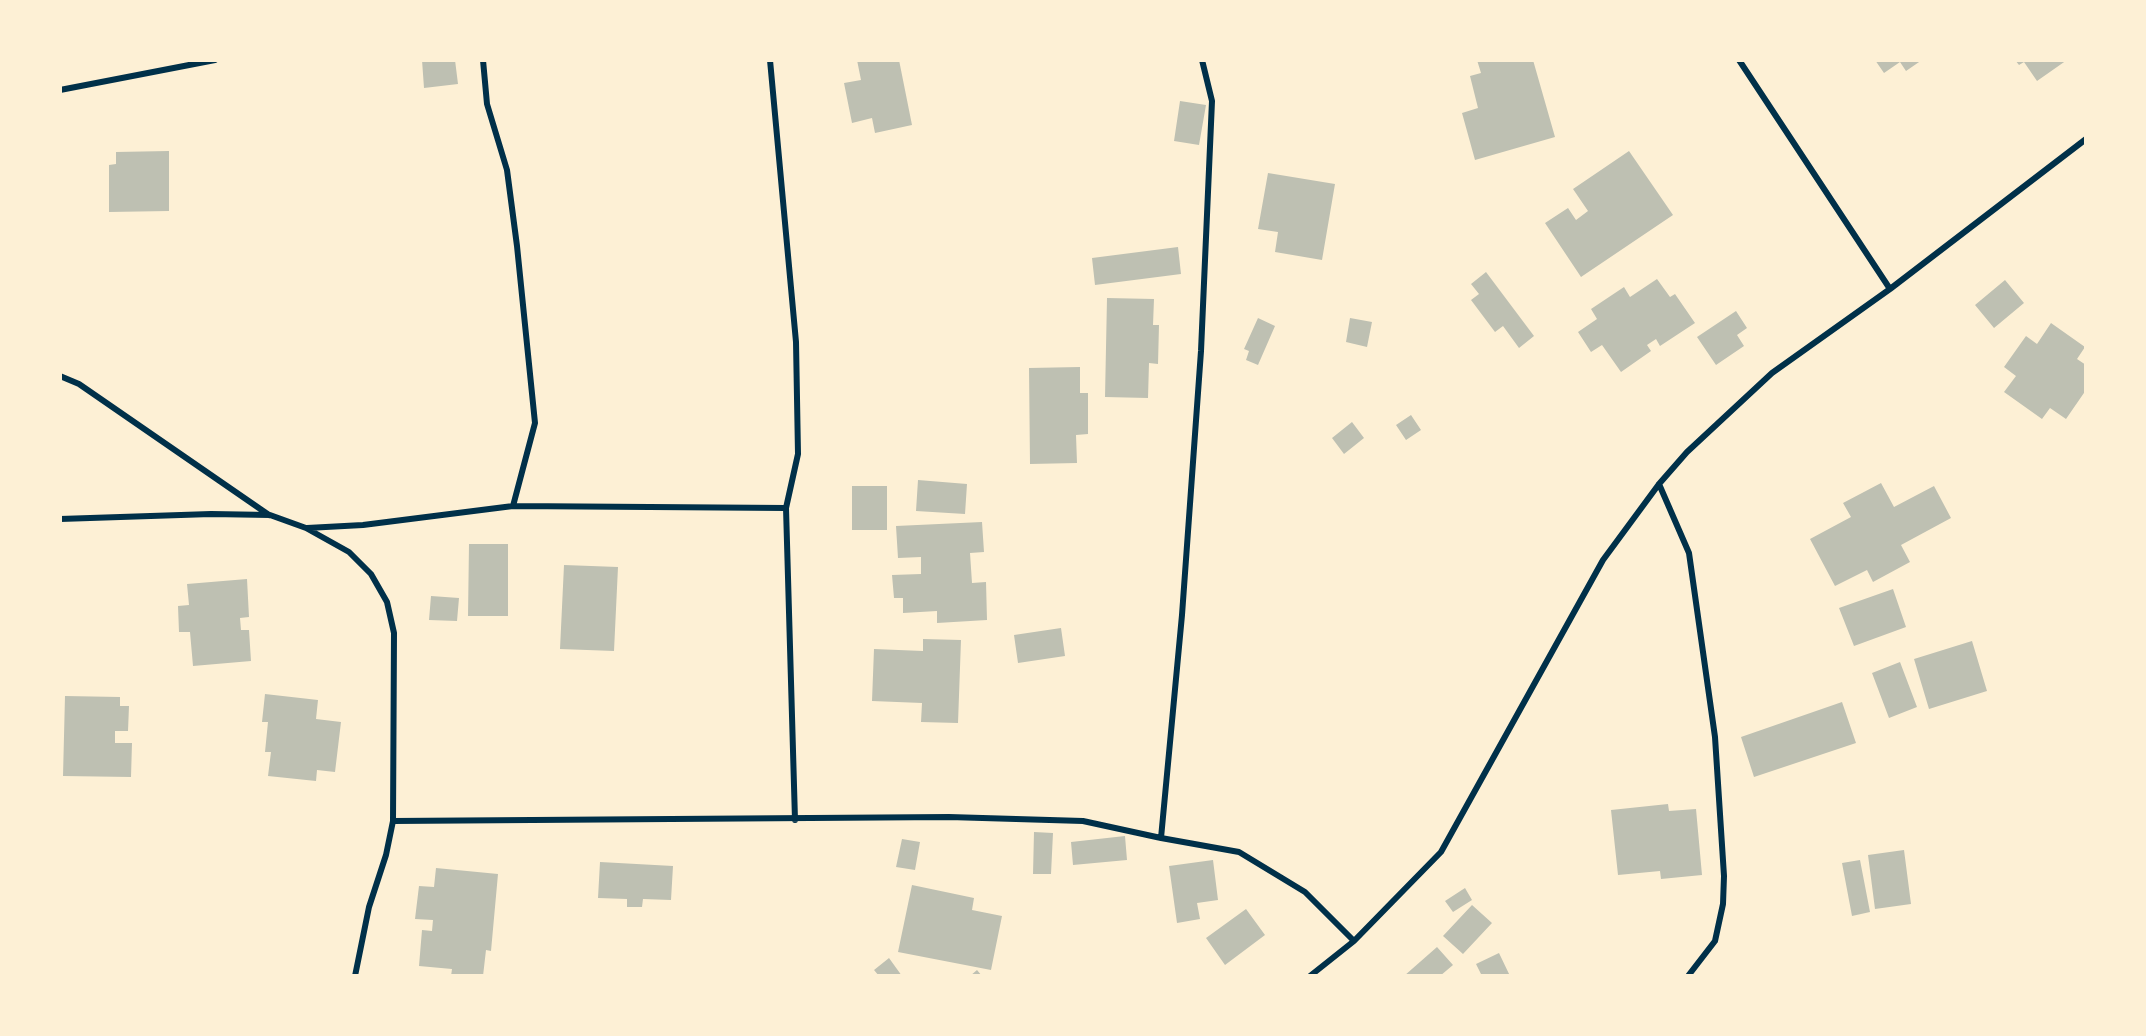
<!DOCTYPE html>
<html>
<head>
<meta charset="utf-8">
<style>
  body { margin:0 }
  #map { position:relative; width:2146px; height:1036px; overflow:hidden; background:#fdf0d5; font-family:Quicksand,sans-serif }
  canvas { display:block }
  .frame { position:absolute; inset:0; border:62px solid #fdf0d5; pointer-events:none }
</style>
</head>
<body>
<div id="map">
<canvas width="2146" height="1036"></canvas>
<div class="frame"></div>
</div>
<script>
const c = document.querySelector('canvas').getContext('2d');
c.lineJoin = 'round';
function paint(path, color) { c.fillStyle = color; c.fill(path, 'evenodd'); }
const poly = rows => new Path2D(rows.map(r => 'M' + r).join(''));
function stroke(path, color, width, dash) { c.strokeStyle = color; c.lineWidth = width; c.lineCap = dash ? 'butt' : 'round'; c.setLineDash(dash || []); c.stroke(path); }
const building = poly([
  [422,60,455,60,458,84,424,88],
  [857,60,899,60,912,125,875,133,872,118,852,123,844,83,861,80],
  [1477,60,1533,60,1555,137,1475,160,1462,113,1478,108,1470,76,1481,73],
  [1875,60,1922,60,1906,71,1900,62,1884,73],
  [2015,60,2067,60,2037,81,2024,62,2019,65],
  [1180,101,1206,105,1199,145,1174,141],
  [169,151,169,211,109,212,109,165,116,164,116,152],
  [1629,151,1673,215,1581,277,1545,223,1568,208,1576,220,1588,211,1573,189],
  [1268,173,1335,184,1322,260,1275,252,1278,232,1258,229],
  [1178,247,1181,274,1095,285,1092,258],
  [1486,272,1534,336,1519,348,1503,326,1495,332,1471,300,1479,294,1471,284],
  [1657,279,1670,297,1675,294,1695,323,1660,346,1656,339,1647,345,1651,351,1621,372,1602,345,1591,352,1578,332,1597,319,1591,309,1624,287,1630,297],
  [2005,280,2024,303,1994,328,1975,305],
  [1107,298,1154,299,1153,325,1159,325,1158,364,1149,363,1148,398,1105,397],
  [1736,311,1747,328,1737,335,1744,346,1716,365,1697,337],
  [1258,318,1275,326,1258,365,1246,360,1249,351,1244,349],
  [1350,318,1372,322,1367,347,1346,342],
  [2051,323,2085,347,2077,359,2086,365,2086,390,2066,419,2050,408,2042,419,2004,392,2016,376,2004,367,2026,336,2037,344],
  [1080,367,1080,393,1088,393,1088,434,1076,435,1077,463,1030,464,1029,368],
  [1411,415,1421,430,1406,440,1396,425],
  [1352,422,1364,438,1344,454,1332,438],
  [918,480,967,484,965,514,916,511],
  [1881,483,1894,507,1934,486,1951,518,1901,545,1910,562,1873,582,1867,570,1835,586,1810,539,1851,517,1843,503],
  [852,486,887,486,887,530,852,530],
  [982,522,984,552,970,553,972,583,986,582,987,620,937,623,937,611,903,613,903,598,894,598,892,575,921,574,921,557,898,558,896,526],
  [469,544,508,544,508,616,468,616],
  [564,565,618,567,614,651,560,649],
  [247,579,249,617,240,618,241,630,249,630,251,661,193,666,190,632,179,632,178,606,189,605,187,584],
  [1893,589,1906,627,1854,646,1839,608],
  [431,596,459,598,457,621,429,620],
  [1061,628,1065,656,1018,663,1014,635],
  [923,639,961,640,958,723,921,722,922,703,872,701,874,649,923,651],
  [1972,641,1987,691,1929,709,1914,659],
  [1900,662,1917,707,1889,718,1872,673],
  [265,694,318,700,316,719,341,722,335,772,317,770,316,781,268,776,271,752,265,752,268,722,262,722],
  [65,696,120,697,120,706,129,706,128,731,115,731,115,743,132,743,131,777,63,776],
  [1842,702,1856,743,1754,777,1741,737],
  [1668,804,1669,811,1696,809,1702,875,1661,879,1660,871,1618,875,1611,810],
  [1034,832,1053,833,1051,874,1033,874],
  [1125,836,1127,860,1073,865,1071,842],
  [902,839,920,842,915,870,896,867],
  [1904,850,1911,904,1875,909,1868,855],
  [1213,860,1218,900,1197,903,1200,919,1177,923,1169,866],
  [1860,860,1870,912,1852,916,1842,863],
  [600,862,673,866,671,900,643,899,642,907,627,907,627,899,598,898],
  [436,868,498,874,491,951,486,950,483,976,451,976,452,969,419,966,422,930,432,931,433,920,415,919,419,886,434,887],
  [912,885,974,898,972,910,1002,916,991,970,898,952],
  [1465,888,1472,900,1453,912,1445,901],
  [1472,905,1492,923,1463,954,1443,936],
  [1246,909,1265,935,1225,965,1206,938],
  [1437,947,1453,965,1440,976,1404,976],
  [1499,953,1510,976,1482,976,1476,964],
  [889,958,902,976,879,976,874,970],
  [977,970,982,976,970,976]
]);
const minor = poly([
  [483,60,487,104,507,170,517,246,535,423,513,506],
  [770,60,796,342,798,454,786,508,795,820],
  [1739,60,1890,289],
  [60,90,215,60],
  [60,376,79,384,269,515],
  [1659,484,1689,553,1715,737,1724,876,1723,904,1715,941,1688,976],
  [60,519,211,514,270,515,306,528,349,552,371,574,387,602,394,633,393,821,386,855,369,907,355,976],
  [307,528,363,525,513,506,786,508],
  [393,821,949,817,1083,821,1161,838,1239,852,1305,892,1354,941],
  [1161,838,1182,615,1201,351,1212,101,1202,60],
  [1310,976,1354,941,1441,852,1603,560,1659,484,1687,452,1772,373,1890,289,2086,139]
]);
paint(building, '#bec0b2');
stroke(minor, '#003049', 6);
</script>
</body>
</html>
